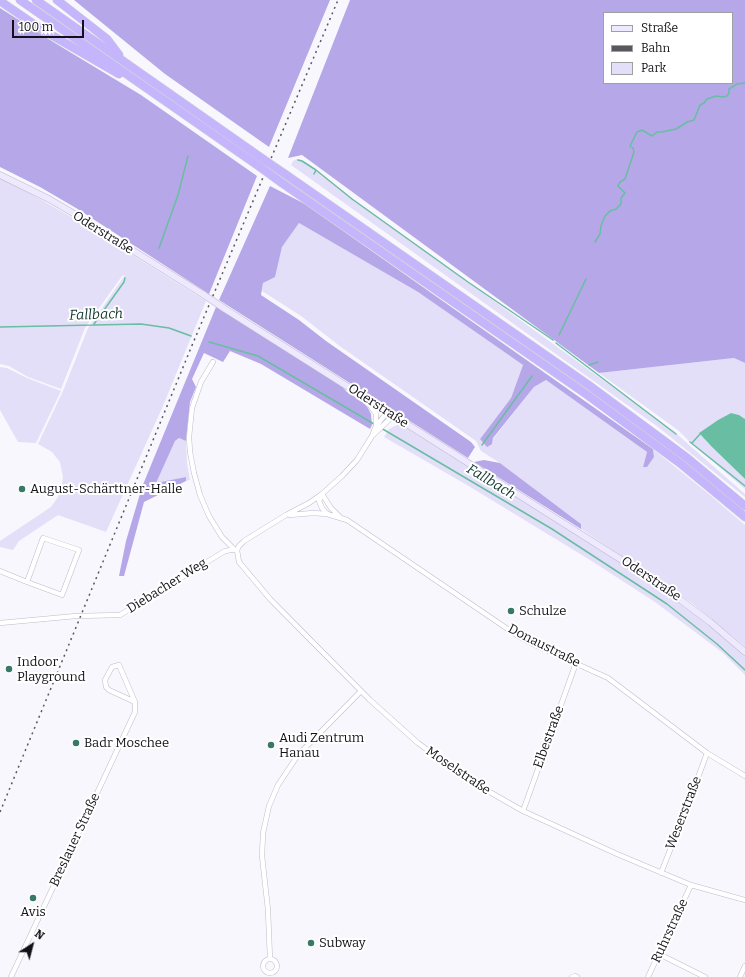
<!DOCTYPE html>
<html>
<head>
<meta charset="utf-8">
<style>
  body { margin:0 }
  #map { position:relative; width:745px; height:977px; overflow:hidden; background:#f8f7fe; font-family:Bitter,serif }
  canvas { display:block }
  .legend { position:absolute; left:603px; top:12px; width:130px; height:72px; box-sizing:border-box; background:#fff; border:1px solid #a0a0a2; margin:0; padding:5px 7px; list-style:none; font-size:12px; color:#121117 }
  .legend li { display:flex; align-items:center; gap:8px; height:20px }
  .legend b { width:20px; border:1px solid #a0a0a2 }
  .north { position:absolute; left:12px; top:925px; width:40px; height:40px; -webkit-text-stroke:3px #fff; paint-order:stroke; rotate:36deg; font-size:11px; font-weight:700; line-height:16px; text-align:center; color:#121117 }
  .north::after { content:''; display:block; margin:auto; width:14px; height:18px; background:#121117; clip-path:polygon(50% 0,100% 100%,50% 72%,0 100%) }
  .scale { position:absolute; left:12px; top:20px; width:72px; height:18px; box-sizing:border-box; border:2px solid #121117; border-top:0; padding-left:5px; font-size:12px; line-height:14px; white-space:nowrap; color:#121117; -webkit-text-stroke:3px #fff; paint-order:stroke }
</style>
</head>
<body>
<div id="map">
<canvas width="745" height="977"></canvas>
<ul class="legend">
<li><b style="height:5px;background:#eee9fe"></b>Straße</li>
<li><b style="height:5px;background:#59585f"></b>Bahn</li>
<li><b style="height:11px;background:#e4dff8"></b>Park</li>
</ul>
<div class="north">N</div>
<div class="scale">100 m</div>
</div>
<script>
const c = document.querySelector('canvas').getContext('2d');
c.lineJoin = 'round';
function paint(path, color) { c.fillStyle = color; c.fill(path, 'evenodd'); }
const poly = rows => new Path2D(rows.map(r => 'M' + r).join(''));
function stroke(path, color, width, dash) { c.strokeStyle = color; c.lineWidth = width; c.lineCap = dash ? 'butt' : 'round'; c.setLineDash(dash || []); c.stroke(path); }
function drawText(font, color, halo, rows, align = 'center') {
  c.font = font + ' Bitter,serif'; c.lineWidth = 4; c.setLineDash([]); c.textBaseline = 'middle'; c.strokeStyle = halo; c.fillStyle = color; for (const [text, x, y, turn = 0] of rows) {
    c.save(); c.translate(x, y); c.rotate((+turn || 0) * Math.PI / 180); c.textAlign = isNaN(turn) ? turn : align; if (halo) c.strokeText(text, 0, 0); c.fillText(text, 0, 0); c.restore();
  }
}
const green = poly([
  [297,159,302,160,310,165,352,198,676,433,688,444,745,494,745,497,658,427,291,165,293,161],
  [0,178,24,190,75,219,206,301,163,406,106,532,58,515,19,541,13,550,0,547,0,541,51,507,58,497,61,490,63,477,60,462,52,452,38,444,63,391,88,328,125,275,122,276,85,328,61,389,28,377,9,366,0,364],
  [299,223,418,292,523,365,511,398,480,439,492,444,493,439,534,387,546,380,647,452,643,467,654,457,653,449,710,495,745,525,745,647,693,604,581,529,581,524,500,463,481,451,476,441,341,347,301,316,262,291,263,283,275,276,282,247],
  [734,358,745,363,745,419,739,415,731,413,718,420,699,433,712,447,745,479,745,489,690,442,679,431,599,373],
  [0,367,7,368,27,378,61,391,36,443,18,442,0,410],
  [399,424,402,425,672,595,745,654,745,675,723,653,655,602,590,560,467,485,384,437,389,429],
  [179,438,186,441,187,463,190,480,186,481,186,477,155,484,175,441]
]);
const forest = poly([
  [74,0,330,0,269,147,165,74],
  [350,0,745,0,745,363,734,358,599,373,302,155,288,158],
  [604,13,732,13,732,83,604,83],
  [0,8,55,43,141,95,257,176,209,294,76,208,40,187,0,167],
  [270,186,305,204,653,449,654,457,647,467,643,467,647,452,546,380,534,387,493,438,492,444,487,447,480,439,511,398,523,365,418,292,299,223,282,247,275,277,263,283,261,295,299,320,326,341,471,442,475,447,468,458,219,300],
  [216,307,256,331,340,384,347,392,363,402,368,408,371,414,372,425,370,429,261,364,230,351,223,362,204,353,192,379,196,387,190,402,186,441,179,438,175,441,156,483,186,477,186,481,144,502,124,576,119,576,126,541,142,487],
  [484,460,500,463,581,524,581,529,474,462]
]);
const water = poly([
  [731,413,739,415,745,419,745,479,712,447,699,433,718,420]
]);
const stream = poly([
  [298,160,302,161,316,170,314,174],
  [316,170,352,199,468,282,553,340],
  [595,242,600,234,601,226,605,216,610,211,616,209,621,204,621,198,625,193,618,186,620,182,625,179,634,152,633,148,630,146,637,132,642,130,652,136,657,132,662,132,676,129,687,122,694,120,700,105,704,103,707,99,716,96,723,97,727,96,729,93,729,89,737,84,745,83],
  [159,248,178,195,188,156],
  [94,324,124,282,125,278],
  [0,327,141,324,169,328,191,336],
  [559,335,586,279],
  [209,342,258,356,374,424],
  [556,343,676,434],
  [589,365,598,362],
  [381,428,552,529,667,604,717,644,745,670],
  [690,442,745,486],
  [692,443,700,434],
  [482,445,532,376]
]);
const street = poly([
  [213,362,201,382,192,408,189,437,190,452,194,473,200,495,209,516,222,537,235,550],
  [367,401,376,414,376,425],
  [387,412,375,428,372,436,357,460,342,476,322,494,309,503,286,515,244,541,239,546,237,550,239,562,270,599,370,700,418,743,467,779,523,811,617,854,691,885,745,900],
  [373,435,393,416],
  [322,494,331,508,340,517],
  [322,494,319,501,322,508,327,514],
  [290,515,313,513,327,514,347,520,518,636,535,645,608,678,707,753,745,776],
  [0,571,27,582,62,595,79,550,43,538,27,582],
  [0,623,76,616,120,615,225,551,231,550,237,550],
  [523,811,576,663],
  [661,873,689,802,707,753],
  [659,954,705,977],
  '263 966a7 7 0 1 1 14 0a7 7 0 1 1-14 0Z',
  [270,959,268,910,262,856,263,833,269,806,278,785,298,755,361,691],
  [11,977,135,712,135,702,119,665,112,667,105,680,106,687,109,690,135,702],
  [572,977,575,976,577,977],
  [648,977,691,885],
  [740,977,745,966]
]);
const secondary = poly([
  [0,175,49,199,73,213,204,295],
  [225,309,658,583,710,622,745,652]
]);
const highway = poly([
  [20,0,260,167],
  [36,0,263,159],
  [57,0,107,39,119,55],
  [0,1,41,29,119,74],
  [285,174,590,386,686,457,745,506],
  [282,183,586,394,681,464,745,517]
]);
const rail = poly([
  [0,812,193,343,338,0]
]);
const secondaryBridge = poly([
  [204,295,225,309]
]);
const highwayBridge = poly([
  [263,159,285,174],
  [260,167,282,183]
]);
const markers = [
  [22,489,4,"#397865"],
  [511,611,4,"#397865"],
  [9,669,4,"#397865"],
  [76,743,4,"#397865"],
  [271,745,4,"#397865"],
  [33,898,4,"#397865"],
  [311,943,4,"#397865"]
];
const streetNames = [
  ["Oderstraße",103,233,32],
  ["Oderstraße",378,406,33],
  ["Oderstraße",651,579,34],
  ["Diebacher Weg",167,586,-32],
  ["Donaustraße",544,646,27],
  ["Elbestraße",549,737,-70],
  ["Moselstraße",458,771,34],
  ["Weserstraße",684,813,-69],
  ["Breslauer Straße",75,840,-65],
  ["Ruhrstraße",670,931,-65]
];
const poiNames = [
  ["August-Schärttner-Halle",30,489],
  ["Schulze",519,611],
  ["Indoor",17,662],
  ["Playground",17,677],
  ["Audi Zentrum",279,738],
  ["Hanau",279,753],
  ["Badr Moschee",84,743],
  ["Avis",33,912,"center"],
  ["Subway",319,943]
];
const waterNames = [
  ["Fallbach",96,315,-2],
  ["Fallbach",491,482,31]
];
paint(green, '#e4dff8');
paint(forest, '#b6a8e8');
paint(water, '#69bda2');
stroke(stream, '#69bda2', 1.5);
stroke(street, '#bebbcc', 5.5);
stroke(secondary, '#bebbcc', 7);
stroke(highway, '#d4d4d5', 9);
stroke(street, '#fff', 4.5);
stroke(secondary, '#eee9fe', 6);
stroke(highway, '#c5b5fc', 8);
stroke(rail, '#59585f', 1.5, [2, 4]);
stroke(secondaryBridge, '#bebbcc', 7, []);
stroke(highwayBridge, '#d4d4d5', 9, []);
stroke(secondaryBridge, '#eee9fe', 6);
stroke(highwayBridge, '#c5b5fc', 8);
for (const [x, y, r, color] of markers) { const dot = new Path2D(); dot.arc(x, y, r, 0, 2 * Math.PI); c.fillStyle = color; c.fill(dot); stroke(dot, '#fff', 1.5); }
drawText('13px', '#121117', '#fff', streetNames);
drawText('13px', '#121117', '#fff', poiNames, 'left');
drawText('italic 14px', '#10372c', '#fff', waterNames);
</script>
</body>
</html>
